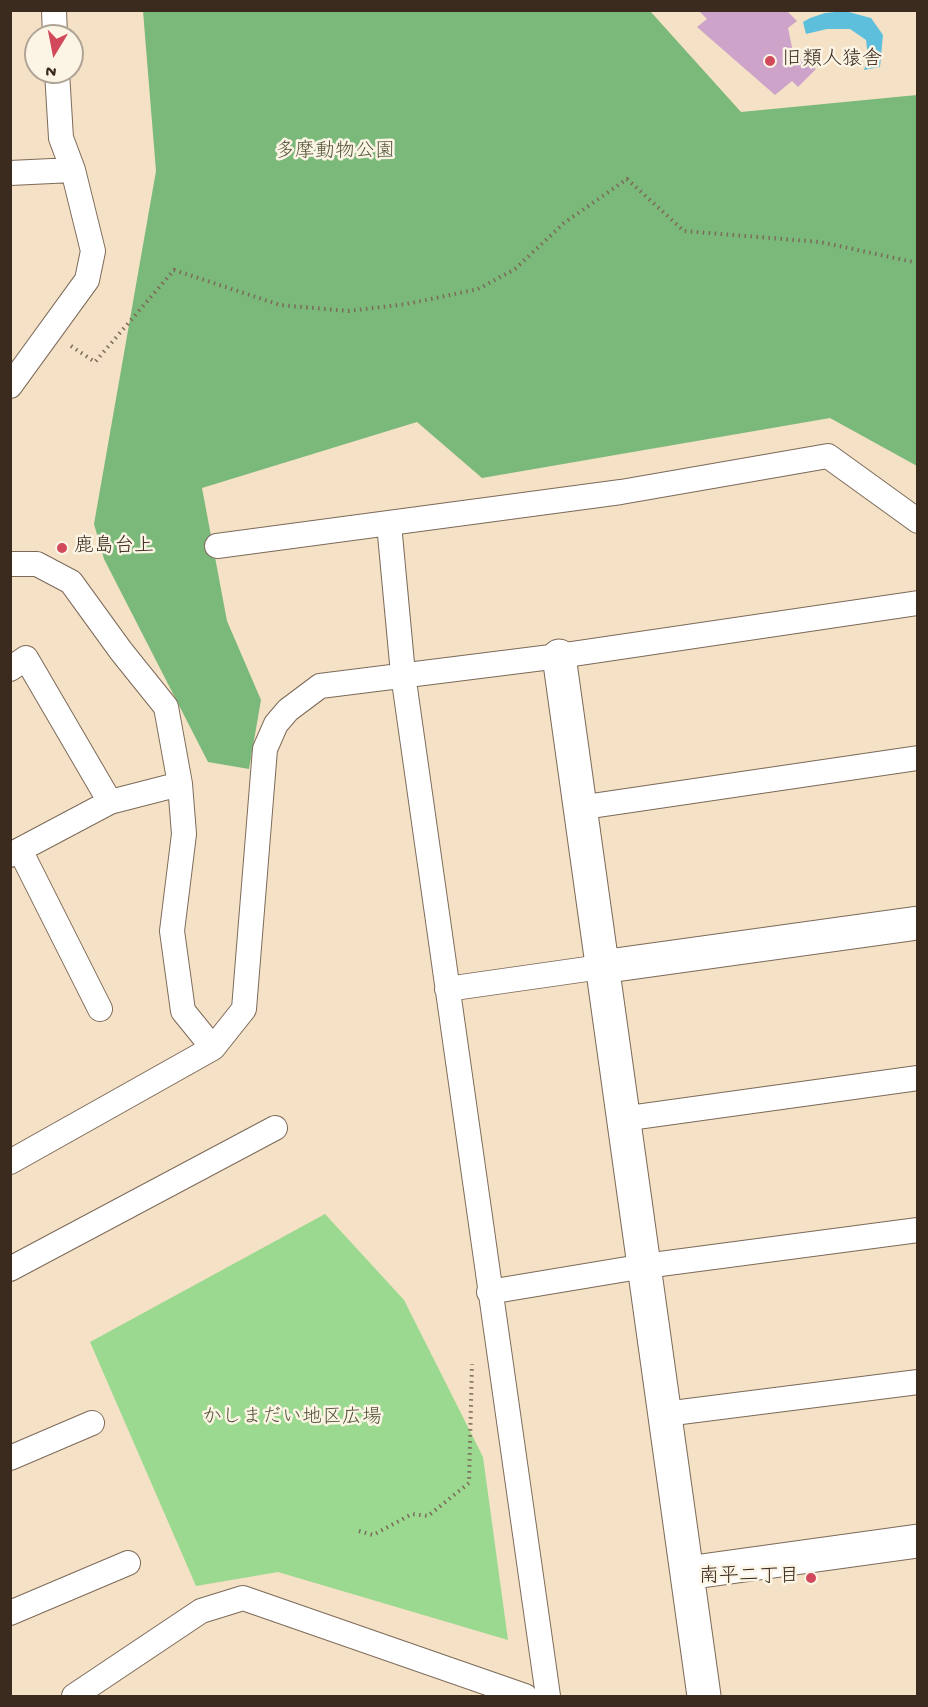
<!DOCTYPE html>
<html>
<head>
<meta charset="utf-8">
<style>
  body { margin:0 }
  #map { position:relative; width:928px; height:1707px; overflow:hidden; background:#f5e1c6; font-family:"Gochi Hand",sans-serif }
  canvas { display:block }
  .frame { position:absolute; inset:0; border:12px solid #3b2a1e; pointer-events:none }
  .north { position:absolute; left:24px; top:24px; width:60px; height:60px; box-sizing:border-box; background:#fcf5e5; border:2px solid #afa495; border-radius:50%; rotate:190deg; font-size:16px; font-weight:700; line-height:24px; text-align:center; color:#3b2a1e }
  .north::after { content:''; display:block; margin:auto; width:21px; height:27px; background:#d1495b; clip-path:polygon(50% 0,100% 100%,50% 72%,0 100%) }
</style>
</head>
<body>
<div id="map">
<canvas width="928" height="1707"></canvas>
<div class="frame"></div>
<div class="north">N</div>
</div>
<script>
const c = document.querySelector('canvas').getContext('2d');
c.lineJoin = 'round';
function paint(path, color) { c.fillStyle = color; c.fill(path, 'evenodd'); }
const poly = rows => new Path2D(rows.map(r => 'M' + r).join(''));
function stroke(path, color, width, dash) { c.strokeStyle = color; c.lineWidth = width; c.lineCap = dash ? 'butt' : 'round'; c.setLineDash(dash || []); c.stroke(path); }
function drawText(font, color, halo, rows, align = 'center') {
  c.font = font + ' "Gochi Hand","Klee One",sans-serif'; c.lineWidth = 5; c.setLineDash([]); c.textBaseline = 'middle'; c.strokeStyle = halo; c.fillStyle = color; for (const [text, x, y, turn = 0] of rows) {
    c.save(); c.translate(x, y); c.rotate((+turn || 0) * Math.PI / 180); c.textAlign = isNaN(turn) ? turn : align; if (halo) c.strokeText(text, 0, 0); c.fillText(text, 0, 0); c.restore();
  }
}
const green = poly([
  [325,1214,404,1300,483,1457,508,1640,278,1572,196,1586,90,1342]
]);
const forest = poly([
  [143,11,650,11,741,112,917,95,917,466,830,418,482,478,417,422,202,488,227,621,261,700,249,769,208,762,104,559,94,524,156,171]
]);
const water = poly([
  [845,11,871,18,883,35,880,67,864,70,868,58,866,40,850,29,827,29,806,34,803,22,810,18,825,13]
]);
const building = poly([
  [698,10,786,10,797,21,788,28,793,52,816,69,798,87,792,81,775,95,697,27,707,19]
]);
const path = poly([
  [917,10,918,11],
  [71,346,95,362,174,270,280,305,348,311,407,304,478,289,515,269,564,223,627,179,684,231,820,242,918,263],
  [359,1531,373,1535,412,1514,428,1516,469,1483,472,1364]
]);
const street = poly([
  [54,10,55,36],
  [10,173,73,170],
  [10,386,87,280,93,251,73,170,61,138,57,72],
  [389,524,403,674,548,1696],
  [217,546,621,492,828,456,918,521],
  [10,564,37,564,71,582,121,651,166,707,180,784,184,834,172,931,183,1011,213,1048,244,1009,265,749,276,724,288,710,320,686,559,656,918,603],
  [10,669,26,658,110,802],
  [578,808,918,758],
  [20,850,100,1009],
  [10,855,110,802,180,784],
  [447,989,601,967],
  [622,1119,918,1078],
  [10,1162,213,1048],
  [10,1269,275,1128],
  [489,1292,645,1266,918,1230],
  [665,1414,918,1382],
  [10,1458,92,1423],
  [10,1613,128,1563],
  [74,1696,201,1611,243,1598,525,1696]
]);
const secondary = poly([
  [559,656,704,1696],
  [601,967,918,923],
  [687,1573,918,1541]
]);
const markers = [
  [770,61,6,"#d1495b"],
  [62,548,6,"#d1495b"],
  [811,1578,6,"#d1495b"]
];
const poiNames = [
  ["旧類人猿舎",782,61],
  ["鹿島台上",74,548],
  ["南平二丁目",799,1578,"right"]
];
const parkNames = [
  ["多摩動物公園",335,153],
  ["かしまだい地区広場",292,1419]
];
paint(green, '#9ad98f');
paint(forest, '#7bb97a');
paint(water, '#5ebfdc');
paint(building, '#cda3ca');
stroke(street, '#7c6a59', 26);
stroke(secondary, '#7c6a59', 35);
stroke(path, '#7c6a59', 4, [1.5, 4.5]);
stroke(street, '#fff', 24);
stroke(secondary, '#fff', 33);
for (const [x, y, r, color] of markers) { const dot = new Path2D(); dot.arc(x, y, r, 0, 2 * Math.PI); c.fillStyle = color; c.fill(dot); stroke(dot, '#fcf5e5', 2); }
drawText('20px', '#3b2a1e', '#fcf5e5', poiNames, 'left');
drawText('20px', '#53563a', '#fcf5e5', parkNames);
</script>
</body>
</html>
